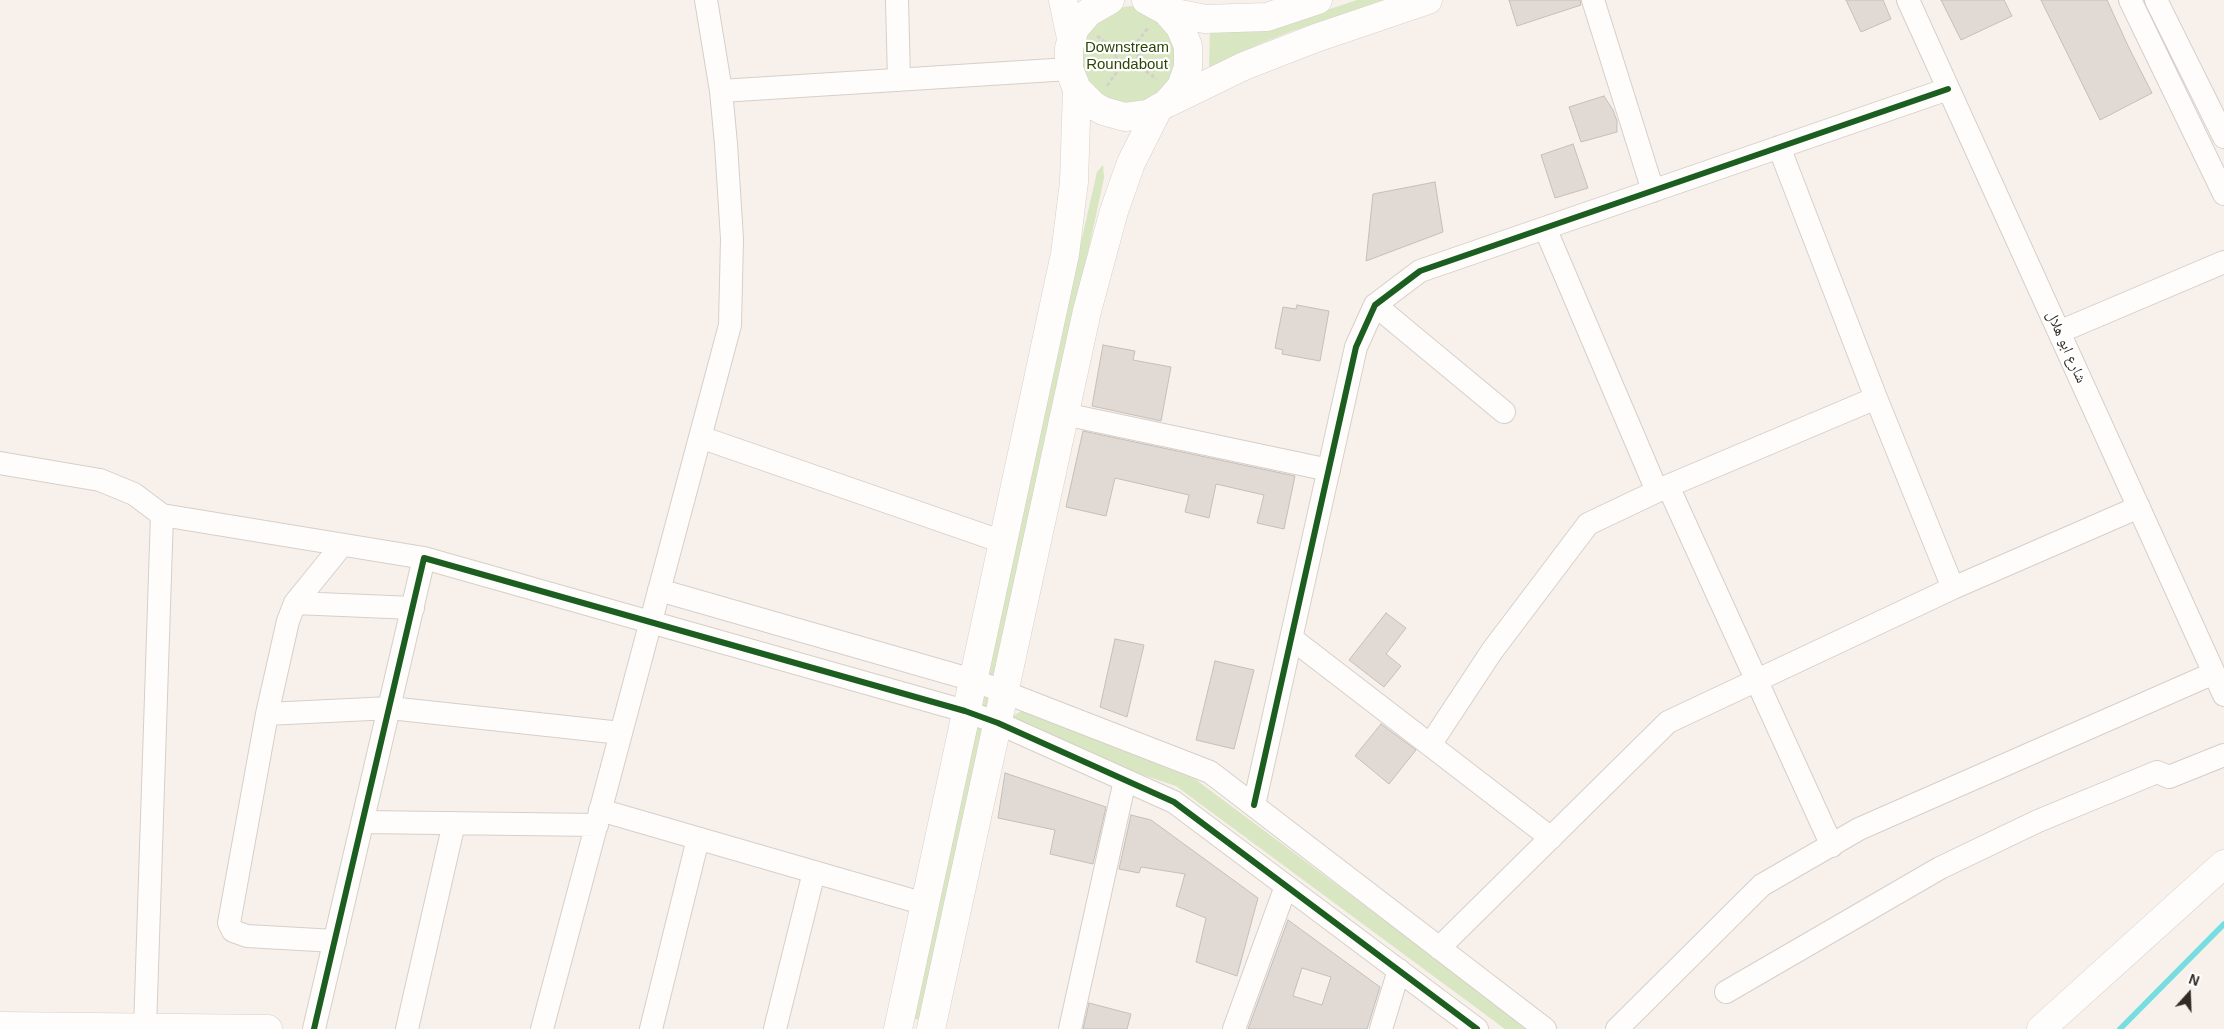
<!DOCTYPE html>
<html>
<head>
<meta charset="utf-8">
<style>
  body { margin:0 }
  #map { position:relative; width:2224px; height:1029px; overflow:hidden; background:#f8f1eb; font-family:Helvetica,sans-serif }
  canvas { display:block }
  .north { position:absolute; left:2164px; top:969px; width:50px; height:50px; -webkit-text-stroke:4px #fff; paint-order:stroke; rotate:20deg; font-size:14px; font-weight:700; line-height:20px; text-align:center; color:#312923 }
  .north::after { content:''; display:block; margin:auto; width:18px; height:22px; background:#312923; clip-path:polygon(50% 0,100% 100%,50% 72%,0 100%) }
</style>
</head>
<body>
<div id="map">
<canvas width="2224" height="1029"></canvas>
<div class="north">N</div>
</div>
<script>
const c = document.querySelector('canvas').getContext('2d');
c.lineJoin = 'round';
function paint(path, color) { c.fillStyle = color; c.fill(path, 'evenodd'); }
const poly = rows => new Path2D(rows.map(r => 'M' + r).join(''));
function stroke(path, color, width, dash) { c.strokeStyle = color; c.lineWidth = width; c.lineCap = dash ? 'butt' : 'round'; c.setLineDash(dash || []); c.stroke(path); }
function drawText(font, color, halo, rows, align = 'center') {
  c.font = font + ' Helvetica,"Noto Naskh Arabic",sans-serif'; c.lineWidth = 4.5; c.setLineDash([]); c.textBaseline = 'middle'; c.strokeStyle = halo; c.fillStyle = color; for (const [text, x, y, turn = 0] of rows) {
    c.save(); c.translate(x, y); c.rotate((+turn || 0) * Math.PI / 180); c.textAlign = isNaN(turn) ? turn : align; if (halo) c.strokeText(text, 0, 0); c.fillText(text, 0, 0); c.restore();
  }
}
const green = poly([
  [1357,0,1388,0,1292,31,1257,45,1209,72,1210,25,1297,20],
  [1131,6,1146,10,1169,29,1178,59,1166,89,1139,106,1107,103,1083,81,1081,36,1116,8],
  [1103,165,1104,178,923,1020,914,1019,1072,282,1097,172],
  [1021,711,1195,779,1530,1029,1505,1029,1176,786,1014,732,1010,728,1013,716]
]);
const stream = poly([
  [2120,1029,2224,924]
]);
const building = poly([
  [1509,0,1580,0,1581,5,1517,26,1509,0],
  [1846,0,1883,0,1891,19,1861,32,1846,0],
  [1941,0,2004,0,2012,16,1961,40,1941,0],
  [2041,0,2107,0,2129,48,2152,93,2100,120,2041,0],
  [1604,96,1613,110,1617,121,1617,132,1581,142,1569,107,1604,96],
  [1573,144,1588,188,1555,198,1541,155,1573,144],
  [1435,182,1443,232,1366,261,1373,194,1435,182],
  [1297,305,1329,311,1320,361,1282,354,1283,350,1275,348,1283,307,1296,309,1297,305],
  [1103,345,1135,351,1133,360,1171,367,1161,421,1092,406,1103,345],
  [1083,431,1295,476,1284,529,1257,523,1264,495,1216,484,1209,518,1185,512,1189,495,1115,478,1106,516,1066,507,1083,431],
  [1386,613,1406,628,1386,654,1401,666,1384,687,1349,660,1386,613],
  [1115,639,1144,645,1127,717,1100,707,1115,639],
  [1215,661,1254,670,1234,749,1196,740,1215,661],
  [1381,724,1416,750,1389,784,1355,756,1381,724],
  [1005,773,1106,807,1093,864,1050,854,1055,830,998,818,1005,773],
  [1131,815,1151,820,1258,898,1237,976,1196,962,1206,918,1176,906,1185,874,1141,867,1139,873,1119,869,1131,815],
  [1288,920,1380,987,1367,1029,1248,1029,1288,920],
  [1302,968,1331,977,1322,1005,1293,996,1302,968],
  [1089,1003,1131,1014,1127,1029,1083,1029,1089,1003]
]);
const path = poly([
  [1097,36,1117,50],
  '1116 56a11 11 0 1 1 22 0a11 11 0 1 1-22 0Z',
  [1133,47,1148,28],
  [1135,64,1157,79],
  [1107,86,1121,66]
]);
const minor = poly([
  [897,0,899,80],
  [1593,0,1653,191],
  [1908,0,2224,695],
  [2130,0,2224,194],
  [2156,0,2224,137],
  [721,91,1069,69],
  [1779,147,1876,398],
  [1545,228,1657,491],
  [1375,305,1504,412],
  [2059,332,2224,262],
  [1064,414,1329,470],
  [700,437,1003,542],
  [0,463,100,480,134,494,162,515,424,558],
  [1668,486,1832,846],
  [659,590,973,680,1210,772,1545,1029],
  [295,603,413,608],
  [1291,638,1551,838],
  [267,714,390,708,621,733],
  [1430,745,1492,651,1588,524,1668,486,1876,398,1953,588],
  [1254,805,1356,347,1375,305,1420,271,1948,89],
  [600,810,925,904],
  [363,822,597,825],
  [335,941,247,936,233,931,229,923,267,714,288,621,295,603,342,545],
  [1439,948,1668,722,1953,588,2139,507],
  [1726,992,1940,868,2038,821,2157,772,2169,777,2224,755],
  [145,1029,162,515],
  [314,1029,424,558,965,711,998,723,1174,802,1477,1029],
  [407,1029,454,823],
  [542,1029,730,325,732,239,726,144,721,91,706,0],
  [651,1029,698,839],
  [775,1029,814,872],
  [1070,1029,1125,780],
  [1234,1029,1286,886],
  [1381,1029,1399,970],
  [1617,1029,1762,885,1859,829,2214,673]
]);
const major = poly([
  [1063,0,1071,38],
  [1110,0,1089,12,1075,28,1069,48,1069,69,1077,89,1093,105,1103,111,1125,117,1148,114,1167,103,1181,87,1188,67,1188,46,1180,27,1166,11,1146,0],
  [1166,11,1205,19,1267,17,1318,0],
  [1168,103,1244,66,1316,38,1428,0],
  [0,1026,268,1029],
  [898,1029,1065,254,1074,182,1077,89],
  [931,1029,1087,311,1114,211,1131,163,1158,109],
  [2041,1029,2224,864]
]);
const cycleway = poly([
  [1254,805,1356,347,1375,305,1420,271,1948,89],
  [314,1029,424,558,965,711,998,723,1174,802,1477,1029]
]);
const parkNames = [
  ["Downstream",1127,48],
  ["Roundabout",1127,65]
];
const streetNames = [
  ["شارع ابو هلال",2066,347,66]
];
paint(green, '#d8e6c1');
stroke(stream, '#76dde0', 5.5);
paint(building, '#e1d9d4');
stroke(building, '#c5beb8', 1);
stroke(minor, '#d6cfc9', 24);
stroke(major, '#d6cfc9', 29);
stroke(path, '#d4d0cf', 3, [4, 2.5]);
stroke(minor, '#fefdfc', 22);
stroke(major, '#fefdfc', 28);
stroke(cycleway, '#1b5e20', 6);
drawText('15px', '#2c4607', '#fff', parkNames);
drawText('15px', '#312923', '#fff', streetNames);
</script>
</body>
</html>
